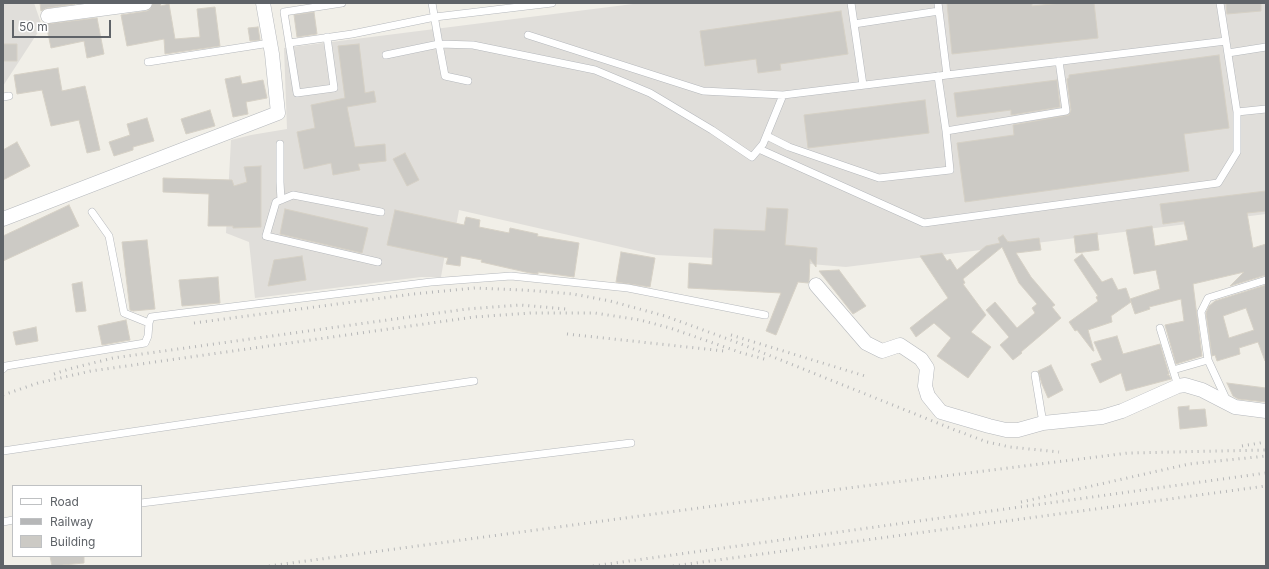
<!DOCTYPE html>
<html>
<head>
<meta charset="utf-8">
<style>
  body { margin:0 }
  #map { position:relative; width:1269px; height:569px; overflow:hidden; background:#f1efe8; font-family:Inter,sans-serif }
  canvas { display:block }
  .frame { position:absolute; inset:0; border:4px solid #5f6368; pointer-events:none }
  .legend { position:absolute; left:12px; top:485px; width:130px; height:72px; box-sizing:border-box; background:#fff; border:1px solid #bfc1c3; margin:0; padding:5px 7px; list-style:none; font-size:12px; color:#5f6368 }
  .legend li { display:flex; align-items:center; gap:8px; height:20px }
  .legend b { width:20px; border:1px solid #bfc1c3 }
  .scale { position:absolute; left:12px; top:20px; width:99px; height:18px; box-sizing:border-box; border:2px solid #5f6368; border-top:0; padding-left:5px; font-size:12px; line-height:14px; white-space:nowrap; color:#5f6368; -webkit-text-stroke:3px #fff; paint-order:stroke }
</style>
</head>
<body>
<div id="map">
<canvas width="1269" height="569"></canvas>
<div class="frame"></div>
<ul class="legend">
<li><b style="height:5px;background:#fff"></b>Road</li>
<li><b style="height:5px;background:#b6b7b8"></b>Railway</li>
<li><b style="height:11px;background:#cccac5"></b>Building</li>
</ul>
<div class="scale">50 m</div>
</div>
<script>
const c = document.querySelector('canvas').getContext('2d');
c.lineJoin = 'round';
function paint(path, color) { c.fillStyle = color; c.fill(path, 'evenodd'); }
const poly = rows => new Path2D(rows.map(r => 'M' + r).join(''));
function stroke(path, color, width, dash) { c.strokeStyle = color; c.lineWidth = width; c.lineCap = dash ? 'butt' : 'round'; c.setLineDash(dash || []); c.stroke(path); }
const industrial = poly([
  [3,3,34,3,42,26,3,86],
  [641,3,1266,3,1266,214,846,267,775,261,656,255,459,210,452,248,446,248,441,277,421,277,255,298,249,242,226,233,231,140,251,135,287,129,284,48]
]);
const building = poly([
  [40,3,75,3,75,4,47,8,41,11,40,3],
  [153,3,160,3,161,6,169,4,175,39,200,37,197,9,215,7,220,46,165,54,164,39,127,46,121,15,147,11,150,9,153,3],
  [947,3,1032,3,1032,6,1062,3,1094,3,1098,38,952,54,947,3],
  [1226,3,1261,3,1261,11,1227,14,1226,3],
  [841,11,848,54,780,64,781,70,758,73,756,59,705,66,700,31,841,11],
  [314,12,317,34,297,37,294,15,314,12],
  [97,18,104,54,87,58,84,41,51,48,46,24,97,18],
  [258,27,260,40,250,41,248,28,258,27],
  [3,44,17,44,17,61,3,61,3,44],
  [359,44,365,93,374,91,376,102,347,107,355,147,385,144,386,161,358,164,360,170,333,175,331,163,304,169,297,132,315,128,311,105,345,98,338,46,359,44],
  [1219,55,1229,128,1184,134,1189,171,965,202,957,143,1014,135,1013,125,1069,115,1071,110,1067,79,1069,78,1069,75,1219,55],
  [58,68,62,91,85,86,100,150,87,153,79,120,51,126,42,90,17,94,14,75,58,68],
  [240,76,242,84,263,80,267,98,246,102,248,114,233,117,225,79,240,76],
  [1057,80,1060,107,1011,115,1011,110,957,117,954,93,1057,80],
  [925,100,929,133,808,148,804,115,925,100],
  [210,110,215,126,186,134,181,119,210,110],
  [147,118,154,141,133,147,133,150,114,156,109,142,130,135,127,124,147,118],
  [17,142,30,166,3,180,3,150,17,142],
  [405,153,419,180,407,186,393,159,405,153],
  [261,166,261,227,233,228,233,226,208,226,209,194,163,192,163,178,232,180,234,186,247,182,244,167,261,166],
  [1266,191,1266,211,1247,213,1253,248,1266,244,1266,275,1230,286,1244,272,1193,284,1202,356,1176,364,1165,325,1184,321,1181,299,1149,307,1150,309,1135,314,1130,299,1160,289,1156,270,1134,274,1126,230,1152,226,1155,246,1188,240,1184,221,1163,224,1160,204,1266,191],
  [69,205,79,226,3,261,3,236,69,205],
  [767,208,788,209,785,245,817,248,816,267,810,259,809,281,808,283,798,282,776,335,766,331,781,293,688,288,689,263,712,265,714,229,765,231,767,208],
  [285,209,368,228,362,253,280,234,285,209],
  [395,210,464,225,466,217,480,220,479,227,509,233,510,228,538,234,537,236,579,243,574,277,538,272,538,274,530,273,481,262,482,260,461,256,460,266,446,264,448,258,387,245,395,210],
  [1097,233,1099,250,1076,253,1074,236,1097,233],
  [1003,235,1008,242,1009,241,1009,242,1039,238,1041,250,1016,253,1031,277,1055,305,1052,307,1061,318,1021,352,1022,353,1013,360,1000,345,1009,337,986,310,995,302,1017,328,1035,313,1032,308,1037,304,1019,283,1002,247,963,279,965,283,963,284,986,315,971,332,991,347,968,378,937,356,951,338,934,323,916,337,910,328,948,298,920,256,942,253,947,261,950,259,957,270,986,246,1000,243,998,238,1003,235],
  [147,240,155,309,133,311,130,310,122,242,147,240],
  [621,252,655,258,650,287,616,282,621,252],
  [1082,254,1102,282,1112,278,1118,290,1126,288,1131,302,1111,316,1112,322,1088,330,1094,351,1093,351,1077,330,1075,331,1069,322,1098,301,1096,297,1098,296,1074,260,1082,254],
  [302,256,306,280,268,286,274,260,302,256],
  [839,270,866,306,853,314,819,271,839,270],
  [218,277,220,303,182,306,179,280,218,277],
  [82,282,86,311,76,312,72,284,82,282],
  [1266,285,1266,361,1265,361,1258,342,1239,348,1240,354,1217,361,1215,355,1212,356,1206,313,1209,306,1215,301,1266,285],
  [1246,308,1254,330,1229,338,1223,316,1246,308],
  [126,320,130,340,102,345,98,326,126,320],
  [36,327,38,341,16,345,13,332,36,327],
  [1117,336,1123,354,1160,344,1169,374,1167,375,1169,375,1171,379,1126,391,1121,373,1100,383,1091,364,1102,360,1094,342,1117,336],
  [1051,365,1063,390,1048,398,1042,384,1038,371,1051,365],
  [1227,383,1266,388,1266,402,1238,399,1233,396,1227,383],
  [1189,406,1189,410,1205,409,1207,426,1180,429,1178,407,1189,406],
  [50,556,84,556,84,563,52,566,50,556]
]);
const service = poly([
  [342,3,284,12,289,43,352,34,435,17,552,3],
  [432,3,439,44,473,45,595,70,650,93,712,130,752,157,763,144,783,95,1226,41],
  [851,3,863,85],
  [938,3,947,75],
  [1220,3,1237,112,1266,109],
  [854,24,939,11],
  [528,35,703,91,783,95],
  [289,43,297,93,334,88,327,37],
  [1228,53,1266,47],
  [386,55,439,44,445,76,468,81],
  [148,62,270,43],
  [938,76,946,131,1066,111,1059,61],
  [3,97,9,96],
  [767,136,789,147,879,178,950,170,946,131],
  [280,144,280,182,281,200],
  [759,149,924,223,1218,183,1237,152,1237,112],
  [92,212,109,236,124,313,149,323],
  [378,262,266,236,276,202,293,195,381,212],
  [1160,328,1178,386],
  [3,369,6,366,145,343,148,336,149,323,151,317,431,282,511,276,628,288,765,315],
  [1173,370,1208,360],
  [1035,375,1043,423],
  [1227,401,1208,360,1201,312,1208,298,1266,280],
  [3,451,474,381],
  [141,503,631,443],
  [3,522,13,520]
]);
const minor = poly([
  [48,16,145,3],
  [3,219,278,113,272,54,263,3],
  [816,285,866,343,882,351,900,345,921,359,927,368,925,386,928,396,941,412,989,426,1006,430,1018,430,1043,423,1102,417,1122,411,1178,386,1185,385,1202,390,1235,407,1266,411]
]);
const rail = poly([
  [194,323,413,294,475,288,524,290,573,294,610,301,665,316,736,342,955,430,987,442,1010,447,1059,452],
  [567,334,724,351],
  [731,335,865,376],
  [54,374,69,369,113,358,467,309,520,305,566,309],
  [3,395,38,383,91,371,474,317,531,313,595,313,640,320,670,328,742,353,768,360],
  [1242,446,1266,442],
  [1021,502,1189,464,1266,456],
  [269,566,840,489,1128,453,1266,450],
  [593,566,1266,473],
  [673,566,1266,486]
]);
paint(industrial, '#e0deda');
paint(building, '#cccac5');
stroke(building, '#d6d1c6', 1);
stroke(service, '#b5b8bc', 8);
stroke(minor, '#b5b8bc', 15);
stroke(service, '#fff', 7);
stroke(minor, '#fff', 14);
stroke(rail, '#b6b7b8', 3, [1, 5]);
</script>
</body>
</html>
